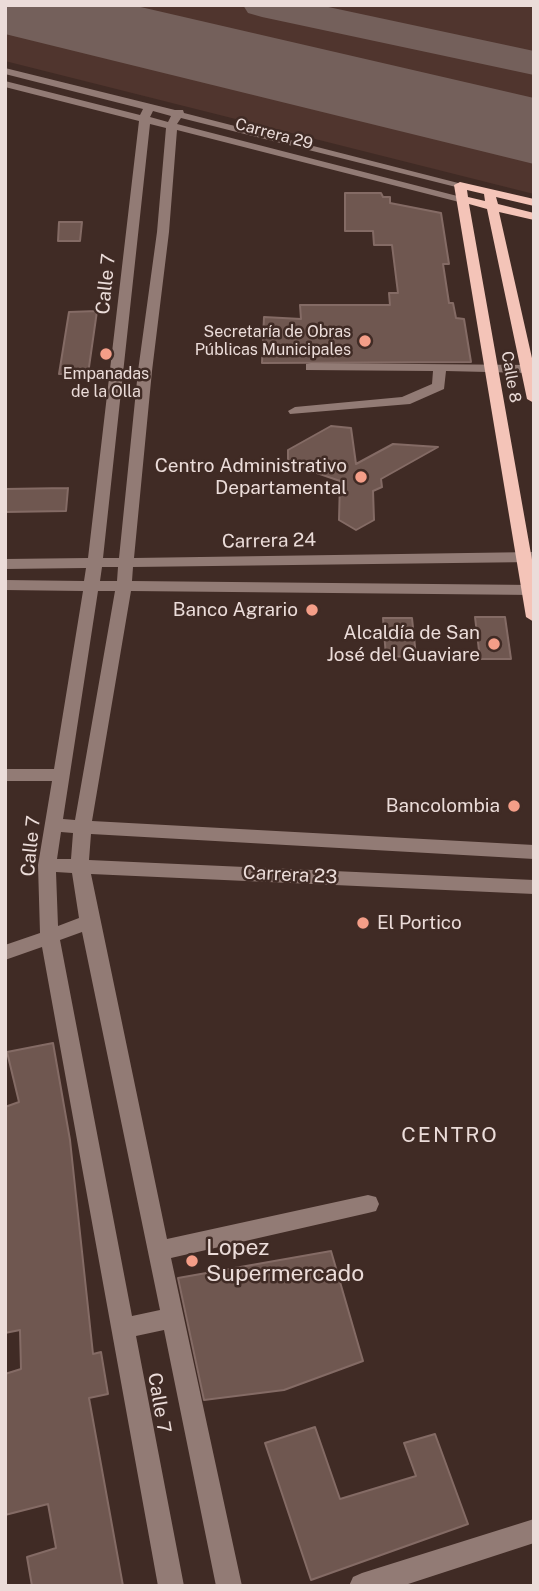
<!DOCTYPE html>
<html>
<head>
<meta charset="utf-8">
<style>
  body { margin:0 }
  #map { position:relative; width:539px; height:1591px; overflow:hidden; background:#402b25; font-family:"Public Sans",sans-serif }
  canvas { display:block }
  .frame { position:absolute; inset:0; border:7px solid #ebdcd9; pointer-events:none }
</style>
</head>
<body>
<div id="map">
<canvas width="539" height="1591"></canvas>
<div class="frame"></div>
</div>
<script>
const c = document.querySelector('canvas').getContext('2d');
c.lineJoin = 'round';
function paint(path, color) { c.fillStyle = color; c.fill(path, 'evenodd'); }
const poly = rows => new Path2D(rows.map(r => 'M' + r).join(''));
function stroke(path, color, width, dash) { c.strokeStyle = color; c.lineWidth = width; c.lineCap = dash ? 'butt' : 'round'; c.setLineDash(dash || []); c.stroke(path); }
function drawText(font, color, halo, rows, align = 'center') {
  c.font = font + ' "Public Sans",sans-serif'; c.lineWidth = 5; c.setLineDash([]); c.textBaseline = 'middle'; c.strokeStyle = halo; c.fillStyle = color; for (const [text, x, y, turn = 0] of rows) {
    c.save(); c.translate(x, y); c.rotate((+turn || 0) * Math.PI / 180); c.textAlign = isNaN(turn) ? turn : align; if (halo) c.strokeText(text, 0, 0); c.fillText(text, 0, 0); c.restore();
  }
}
const built = poly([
  [5,5,534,5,534,194,5,61]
]);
const taxiway = poly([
  [243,5,319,5,534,51,534,75,262,17,248,13,243,5]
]);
const runway = poly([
  [5,5,132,5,534,98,534,164,5,34,5,5]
]);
const building = poly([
  [345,193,381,193,383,197,390,197,390,203,441,213,449,264,443,264,449,303,453,303,456,318,464,319,471,362,262,363,264,317,301,319,300,305,390,305,389,293,398,293,392,245,374,245,373,231,345,231,345,193],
  [59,222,82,222,80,241,58,241,59,222],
  [97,311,88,374,59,374,69,312,97,311],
  [331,426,351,428,356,464,393,444,438,447,381,479,382,487,373,491,374,520,356,530,339,520,340,481,288,463,288,450,331,426],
  [68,488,66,511,5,512,5,489,68,488],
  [475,617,505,617,511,659,480,659,475,617],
  [383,618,412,618,416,656,386,657,383,618],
  [53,1043,70,1140,93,1354,101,1352,108,1394,89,1398,123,1586,32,1586,27,1557,56,1548,48,1504,5,1515,5,1374,21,1369,20,1330,5,1333,5,1107,19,1102,7,1052,53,1043],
  [331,1251,363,1361,284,1390,204,1400,178,1278,331,1251],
  [315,1427,340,1499,416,1476,404,1443,435,1434,468,1524,311,1580,265,1443,315,1427]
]);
const minor = poly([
  [5,68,175,110,183,110,184,113,466,185,460,188,181,118,177,124,469,199,463,203,177,130,169,232,152,371,134,558,534,552,534,562,133,567,132,581,534,585,534,595,131,591,92,821,534,845,534,859,91,834,89,860,534,880,534,894,91,874,167,1239,368,1195,376,1197,379,1204,376,1211,368,1213,171,1258,242,1586,216,1586,164,1330,136,1336,184,1586,158,1586,42,947,5,960,5,945,40,933,38,865,52,781,5,781,5,769,54,769,83,591,5,590,5,580,84,581,86,568,5,569,5,559,88,558,139,121,5,87,5,81,140,115,143,109,5,74,5,68],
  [153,111,171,116,168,122,150,117,153,111],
  [150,124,166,128,157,232,138,371,119,558,103,558,150,124],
  [102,567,118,567,117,581,100,581,102,567],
  [98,591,115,591,75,820,63,819,98,591],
  [61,832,73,833,71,859,57,859,61,832],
  [56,872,72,873,79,918,58,926,56,872],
  [82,932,160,1310,132,1316,60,940,82,932],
  [311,363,528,365,533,366,534,370,528,373,446,371,444,389,410,404,290,414,288,411,295,407,402,397,432,384,433,371,306,370,306,364,311,363],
  [534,1519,534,1543,402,1586,349,1586,353,1577,362,1573,534,1519]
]);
const major = poly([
  [460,182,534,199,534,206,496,197,498,204,534,213,534,220,499,212,534,367,534,403,527,399,487,209,469,204,534,571,534,622,526,617,454,185,460,182],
  [467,190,484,194,485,201,468,197,467,190]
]);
const markers = [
  [365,341,7,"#f49e88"],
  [106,354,7,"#f49e88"],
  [361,477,7,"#f49e88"],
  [312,610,7,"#f49e88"],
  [494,644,7,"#f49e88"],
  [514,806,7,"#f49e88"],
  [363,923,7,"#f49e88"],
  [192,1261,7,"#f49e88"]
];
const farStreetnames = [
  ["Carrera 29",274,134,15],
  ["Calle 8",511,377,80]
];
const farPoinames = [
  ["Secretaría de Obras",351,332],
  ["Públicas Municipales",351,350],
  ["Empanadas",106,374,"center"],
  ["de la Olla",106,392,"center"]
];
const streetNames = [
  ["Calle 7",106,284,-84],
  ["Carrera 24",269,541,-1],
  ["Calle 7",31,846,-84],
  ["Carrera 23",290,875,3],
  ["Calle 7",159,1403,80]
];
const poiNames = [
  ["Centro Administrativo",347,466],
  ["Departamental",347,488],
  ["Banco Agrario",298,610],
  ["Alcaldía de San",480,633],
  ["José del Guaviare",480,655],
  ["Bancolombia",500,806],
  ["El Portico",377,923,"left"]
];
const neighbourhoodNames = [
  ["CENTRO",450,1136]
];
const nearPoinames = [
  ["Lopez",206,1248],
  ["Supermercado",206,1274]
];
paint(built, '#50352e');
paint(taxiway, '#74605b');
paint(runway, '#74605b');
paint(building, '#6f5750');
stroke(building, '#846b65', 2);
paint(minor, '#927b75');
paint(major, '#f4c4b8');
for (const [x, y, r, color] of markers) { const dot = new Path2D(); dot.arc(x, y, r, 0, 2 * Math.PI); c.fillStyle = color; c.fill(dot); stroke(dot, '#402b25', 2.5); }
drawText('16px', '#ebdcd9', '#402b25', farStreetnames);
drawText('16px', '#ebdcd9', '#402b25', farPoinames, 'right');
drawText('19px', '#ebdcd9', '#402b25', streetNames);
drawText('19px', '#ebdcd9', '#402b25', poiNames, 'right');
c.letterSpacing = '2px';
drawText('21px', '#ebdcd9', '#402b25', neighbourhoodNames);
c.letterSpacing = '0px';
drawText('23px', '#ebdcd9', '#402b25', nearPoinames, 'left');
</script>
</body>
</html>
